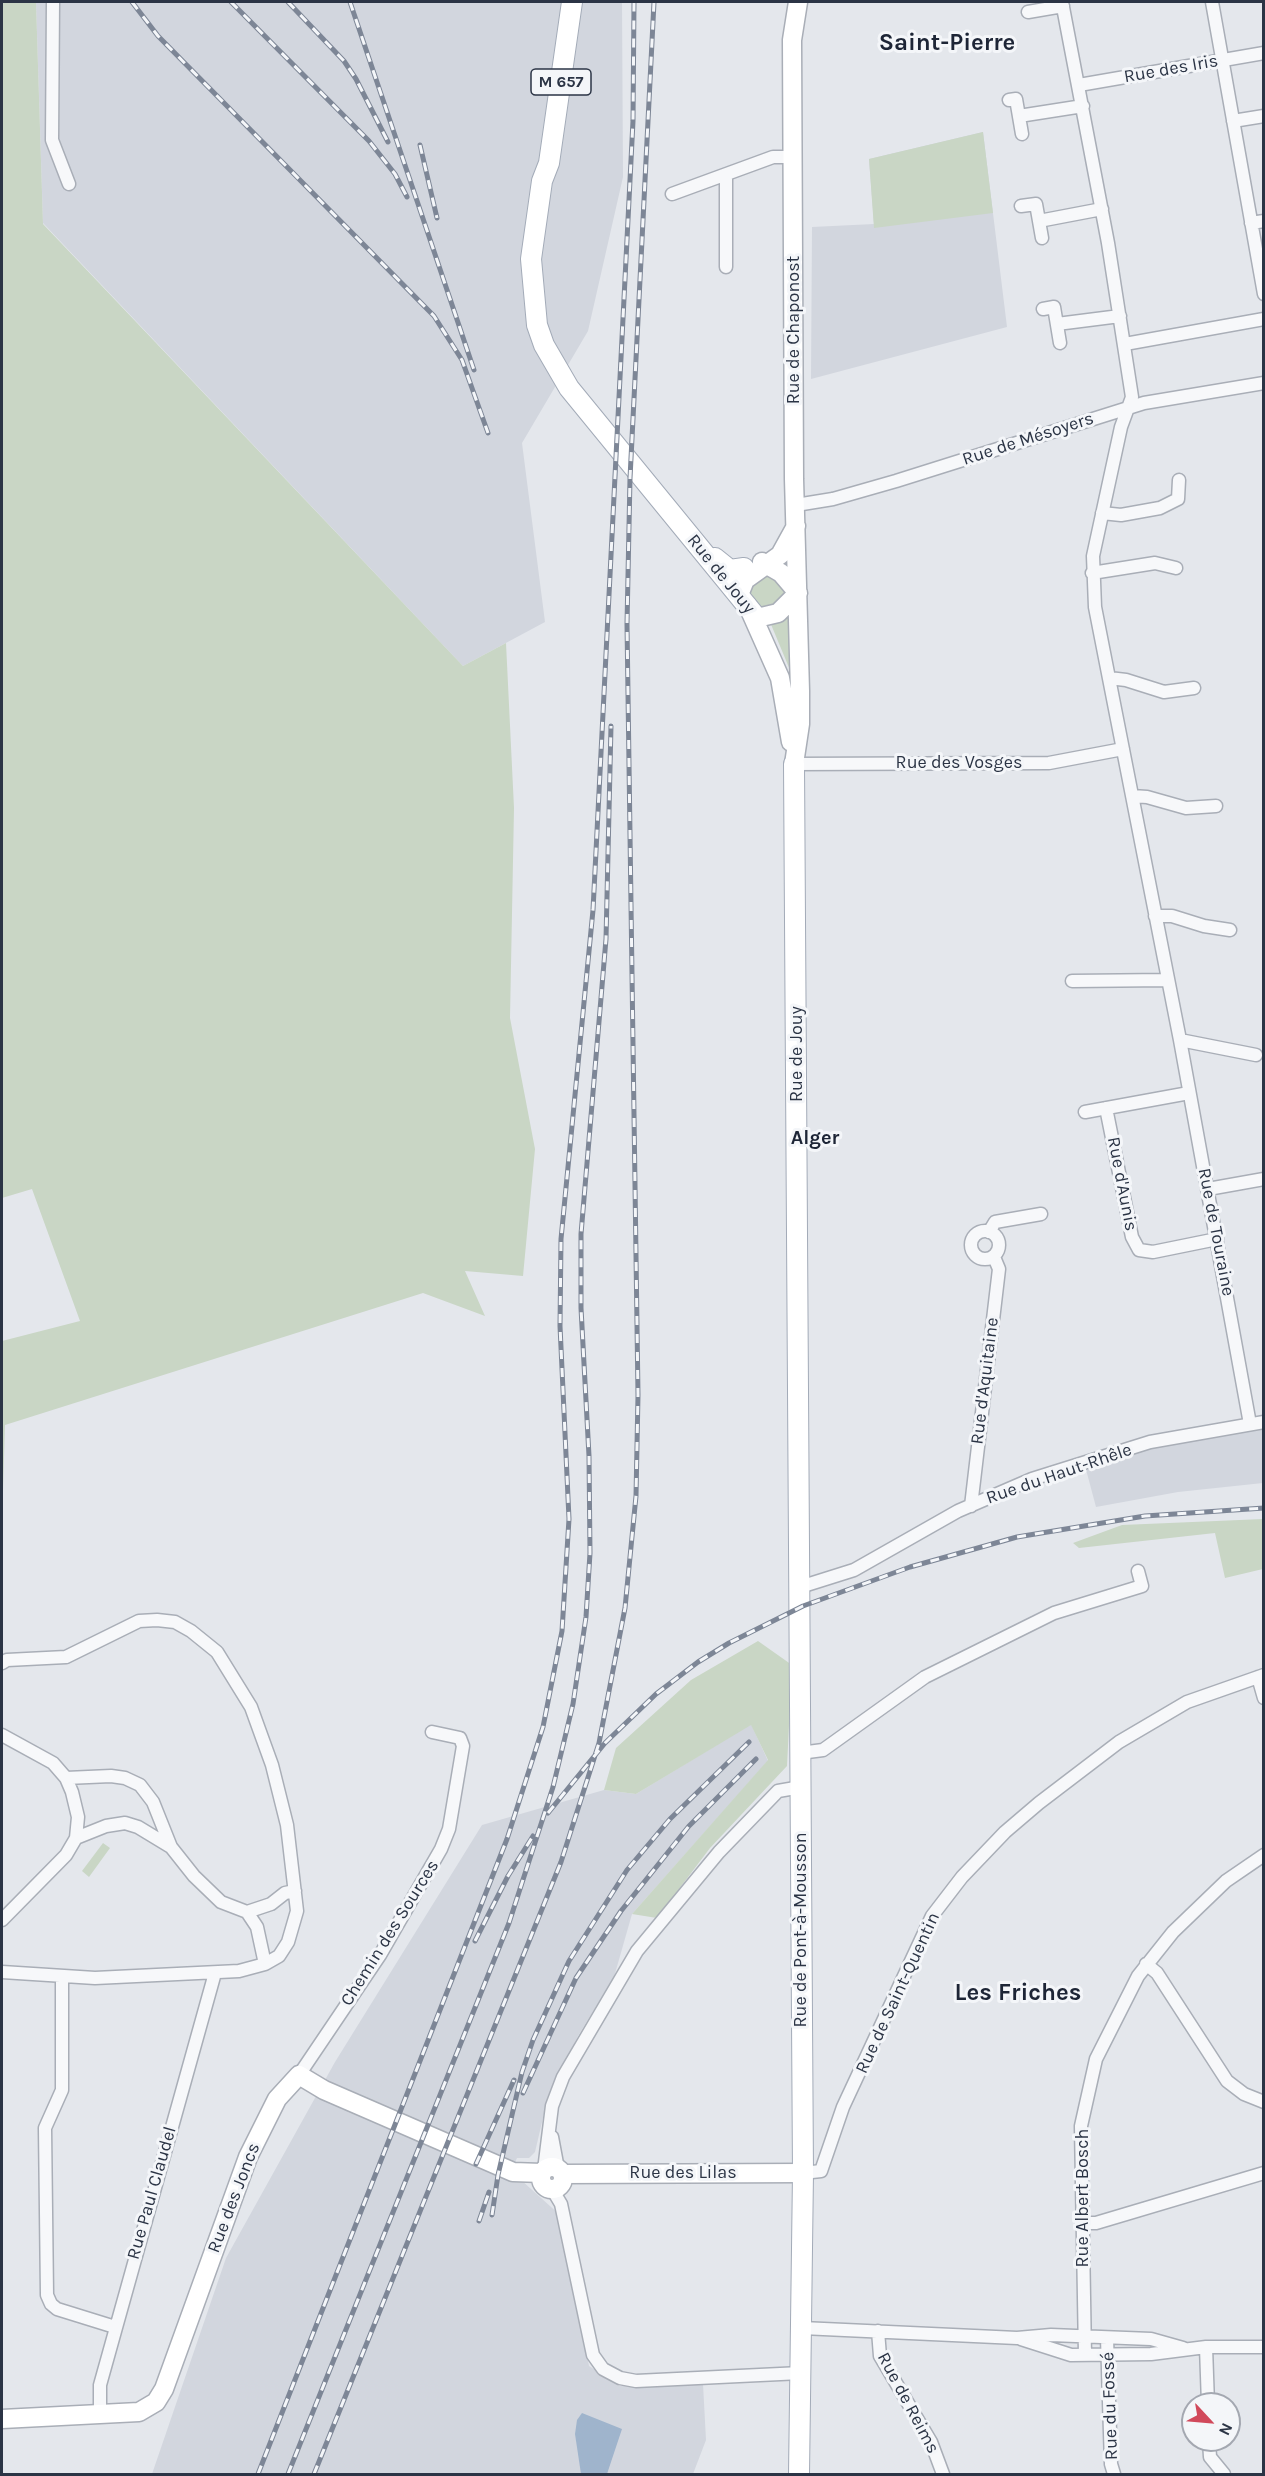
<!DOCTYPE html>
<html>
<head>
<meta charset="utf-8">
<style>
  body { margin:0 }
  #map { position:relative; width:1265px; height:2476px; overflow:hidden; background:#e4e7ec; font-family:Karla,sans-serif }
  canvas { display:block }
  .frame { position:absolute; inset:0; border:3px solid #2b3445; pointer-events:none }
  .north { position:absolute; left:1181px; top:2392px; width:60px; height:60px; box-sizing:border-box; background:#f4f6f9; border:2px solid #a4a8b1; border-radius:50%; rotate:116deg; font-size:16px; font-weight:700; line-height:24px; text-align:center; color:#2b3445 }
  .north::after { content:''; display:block; margin:auto; width:21px; height:27px; background:#d1495b; clip-path:polygon(50% 0,100% 100%,50% 72%,0 100%) }
</style>
</head>
<body>
<div id="map">
<canvas width="1265" height="2476"></canvas>
<div class="frame"></div>
<div class="north">N</div>
</div>
<script>
const c = document.querySelector('canvas').getContext('2d');
c.lineJoin = 'round';
function paint(path, color) { c.fillStyle = color; c.fill(path, 'evenodd'); }
const poly = rows => new Path2D(rows.map(r => 'M' + r).join(''));
function stroke(path, color, width, dash) { c.strokeStyle = color; c.lineWidth = width; c.lineCap = dash ? 'butt' : 'round'; c.setLineDash(dash || []); c.stroke(path); }
function drawText(font, color, halo, rows, align = 'center') {
  c.font = font + ' Karla,sans-serif'; c.lineWidth = 6; c.setLineDash([]); c.textBaseline = 'middle'; c.strokeStyle = halo; c.fillStyle = color; for (const [text, x, y, turn = 0] of rows) {
    c.save(); c.translate(x, y); c.rotate((+turn || 0) * Math.PI / 180); c.textAlign = isNaN(turn) ? turn : align; if (halo) c.strokeText(text, 0, 0); c.fillText(text, 0, 0); c.restore();
  }
}
const built = poly([
  [36,2,622,2,623,177,588,331,522,443,545,622,463,666,43,223],
  [983,132,1007,327,811,379,812,227,874,224,869,159],
  [1263,1422,1263,1483,1178,1492,1096,1507,1084,1462],
  [751,1724,768,1761,632,1914,614,1977,578,2036,546,2105,535,2152,529,2158,517,2158,511,2171,560,2215,589,2366,620,2386,703,2384,706,2440,693,2474,152,2474,226,2258,335,2062,482,1825,604,1790,636,1794]
]);
const green = poly([
  [2,2,36,2,43,224,463,666,506,643,514,808,510,1018,535,1149,523,1276,465,1271,485,1316,423,1293,5,1425,2,1524,2,1341,80,1321,32,1189,2,1198],
  [983,132,993,213,874,228,869,159],
  [769,573,784,588,784,598,779,607,762,609,747,590,749,580],
  [789,611,795,682,770,622],
  [1263,1519,1263,1569,1225,1578,1215,1533,1079,1548,1073,1543,1122,1525],
  [758,1641,792,1665,787,1766,710,1848,657,1918,632,1914,768,1760,751,1725,636,1794,604,1790,616,1748,691,1680],
  [103,1843,110,1848,89,1877,82,1871]
]);
const water = poly([
  [582,2413,622,2429,607,2474,581,2474,575,2434,577,2420]
]);
const street = poly([
  [53,2,52,140,69,184],
  [1062,2,1108,243,1132,397,1121,427,1093,556,1095,607,1180,1040,1250,1424],
  [1212,2,1264,294],
  [1028,12,1063,6],
  [1079,85,1264,53],
  [1009,100,1016,99,1022,134],
  [1019,116,1083,106],
  [1233,121,1264,116],
  [672,194,773,157,793,157],
  [1021,206,1036,204,1042,238],
  [1039,221,1102,209],
  [1251,223,1264,221],
  [726,267,726,175],
  [1043,309,1054,307,1060,343],
  [1057,324,1120,316],
  [1125,344,1264,319],
  [796,505,833,499,896,481,1144,403,1264,383],
  [1102,513,1121,515,1160,508,1178,499,1179,480],
  [1092,573,1155,563,1176,568],
  [1109,678,1126,680,1164,692,1194,688],
  [794,764,1049,763,1123,749],
  [1132,796,1147,797,1186,808,1216,806],
  [1155,916,1172,916,1204,926,1230,930],
  [1072,981,1167,980],
  [1180,1040,1256,1055],
  [1106,1108,1132,1237,1139,1250,1153,1252,1217,1239],
  [1085,1112,1189,1093],
  [1208,1189,1264,1179],
  '971 1245a14 14 0 1 1 28 0a14 14 0 1 1-28 0Z',
  [989,1232,995,1222,1041,1214],
  [971,1506,999,1269,994,1257],
  [800,1587,854,1570,958,1511,1032,1479,1150,1442,1264,1422],
  [2,1663,7,1660,66,1657,139,1621,157,1620,175,1622,191,1631,217,1652,251,1707,272,1765,287,1825,297,1911,288,1942,279,1956,265,1964,239,1971,95,1978,2,1972],
  [1258,1677,1264,1698],
  [2,1735,53,1763,66,1778,72,1792,78,1817,76,1838,66,1855,2,1920],
  [800,1753,823,1750,925,1677,1054,1613,1142,1586,1138,1571],
  [66,1778,111,1776,125,1778,140,1785,153,1802,171,1847],
  [76,1838,106,1826,125,1823,138,1827,171,1847,194,1876,221,1902,247,1912,257,1927,265,1964],
  [247,1912,271,1904,285,1893,295,1891],
  [1146,1964,1157,1973,1227,2081,1244,2094,1264,2102],
  [62,1978,62,2090,45,2128,47,2295,51,2304,57,2309,115,2327],
  [299,2075,380,1955,441,1849,449,1829,463,1746,460,1738,432,1732],
  [552,2137,558,2169],
  [544,2170,552,2106,563,2077,637,1951,719,1852,778,1791,801,1787],
  [803,2173,821,2171,843,2107,932,1916,962,1877,1005,1832,1039,1803,1119,1742,1187,1702,1264,1675],
  [552,2189,561,2204,593,2355,603,2369,620,2378,636,2381,801,2373],
  [1082,2223,1096,2223,1264,2173],
  [802,2328,1017,2338,1051,2335,1151,2339,1183,2348],
  [878,2331,880,2356,931,2442,943,2474],
  [1107,2338,1111,2464,1114,2474],
  [1021,2339,1071,2355,1151,2354,1206,2347,1264,2347],
  [1206,2347,1208,2404],
  [1085,2355,1081,2126,1096,2059,1138,1976,1173,1932,1226,1881,1264,1855],
  [100,2414,100,2385,215,1973],
  [1209,2440,1210,2457,1224,2474]
]);
const secondary = poly([
  [762,562,781,573,798,593],
  [739,595,745,580,780,555,796,526],
  [748,606,780,678,791,742],
  [757,618,778,613,798,593],
  [794,764,800,724,800,691,794,479,792,40,798,2],
  '541 2178a11 11 0 1 1 22 0a11 11 0 1 1-22 0Z',
  [562,2174,803,2173],
  [2,2419,139,2412,156,2402,164,2389,248,2157,277,2099,299,2075,324,2090,513,2172,542,2173]
]);
const primary = poly([
  [572,2,549,163,542,181,531,259,537,325,544,345,569,388,757,618],
  [715,558,730,570,744,568],
  [794,764,803,2173,799,2474]
]);
const rail = poly([
  [132,2,158,36,434,316,462,360,488,433],
  [231,2,369,141,395,174,407,197],
  [288,2,344,61,356,79,388,142],
  [350,2,474,370],
  [420,145,437,218],
  [548,1813,605,1743,656,1694,698,1662,729,1643,803,1606,910,1567,1017,1537,1145,1516,1264,1508],
  [475,1941,508,1876,533,1836],
  [523,2093,576,1978,621,1911,689,1826,756,1759],
  [476,2164,514,2080],
  [492,2215,498,2175,522,2072,533,2040,569,1961,627,1870,670,1819,749,1742],
  [479,2221,489,2192],
  [258,2474,507,1839,543,1727,562,1631,569,1519,560,1326,561,1239,593,910,598,812,633,121,634,2],
  [288,2474,509,1923,553,1787,573,1704,586,1617,590,1553,589,1456,581,1308,581,1234,606,939,611,726],
  [314,2474,561,1862,599,1743,625,1608,636,1496,638,1395,627,624,630,478,654,2]
]);
const shields = [
  [561,82,60]
];
const shieldNames = [
  ["M 657",561,82]
];
const streetNames = [
  ["Rue des Iris",1171,69,-10],
  ["Rue de Chaponost",794,330,-90],
  ["Rue de Mésoyers",1028,439,-18],
  ["Rue de Jouy",721,574,51],
  ["Rue des Vosges",959,763],
  ["Rue de Jouy",797,1054,-90],
  ["Rue d'Aunis",1122,1184,79],
  ["Rue de Touraine",1216,1232,79],
  ["Rue d'Aquitaine",985,1381,-83],
  ["Rue du Haut-Rhêle",1059,1474,-19],
  ["Rue de Pont-à-Mousson",801,1930,-90],
  ["Chemin des Sources",390,1933,-58],
  ["Rue de Saint-Quentin",898,1993,-65],
  ["Rue des Lilas",683,2173],
  ["Rue Paul Claudel",152,2193,-74],
  ["Rue des Joncs",234,2198,-69],
  ["Rue Albert Bosch",1083,2198,-90],
  ["Rue de Reims",908,2403,62],
  ["Rue du Fossé",1110,2406,-92]
];
const neighbourhoodNames = [
  ["Alger",815,1138]
];
const districtNames = [
  ["Saint-Pierre",947,43],
  ["Les Friches",1018,1993]
];
paint(built, '#d2d6de');
paint(green, '#c9d6c5');
paint(water, '#9fb4cc');
stroke(street, '#a9aeb7', 15);
stroke(secondary, '#a9aeb7', 21);
stroke(primary, '#a3abb8', 22);
stroke(street, '#f7f8fa', 12);
stroke(secondary, '#fff', 18);
stroke(primary, '#fff', 20);
stroke(rail, '#7d8696', 5);
stroke(rail, '#f4f6f9', 3, [9]);
for (const [x, y, w] of shields) { const box = new Path2D(); box.roundRect(x - w / 2, y - 13, w, 26, 4.5); c.fillStyle = '#f4f6f9'; c.fill(box); stroke(box, '#2b3445', 1.5); }
drawText('bold 16px', '#2b3445', null, shieldNames);
drawText('18px', '#2b3445', '#f4f6f9', streetNames);
drawText('bold 20px', '#1d2536', '#f4f6f9', neighbourhoodNames);
drawText('bold 24px', '#1d2536', '#f4f6f9', districtNames);
</script>
</body>
</html>
